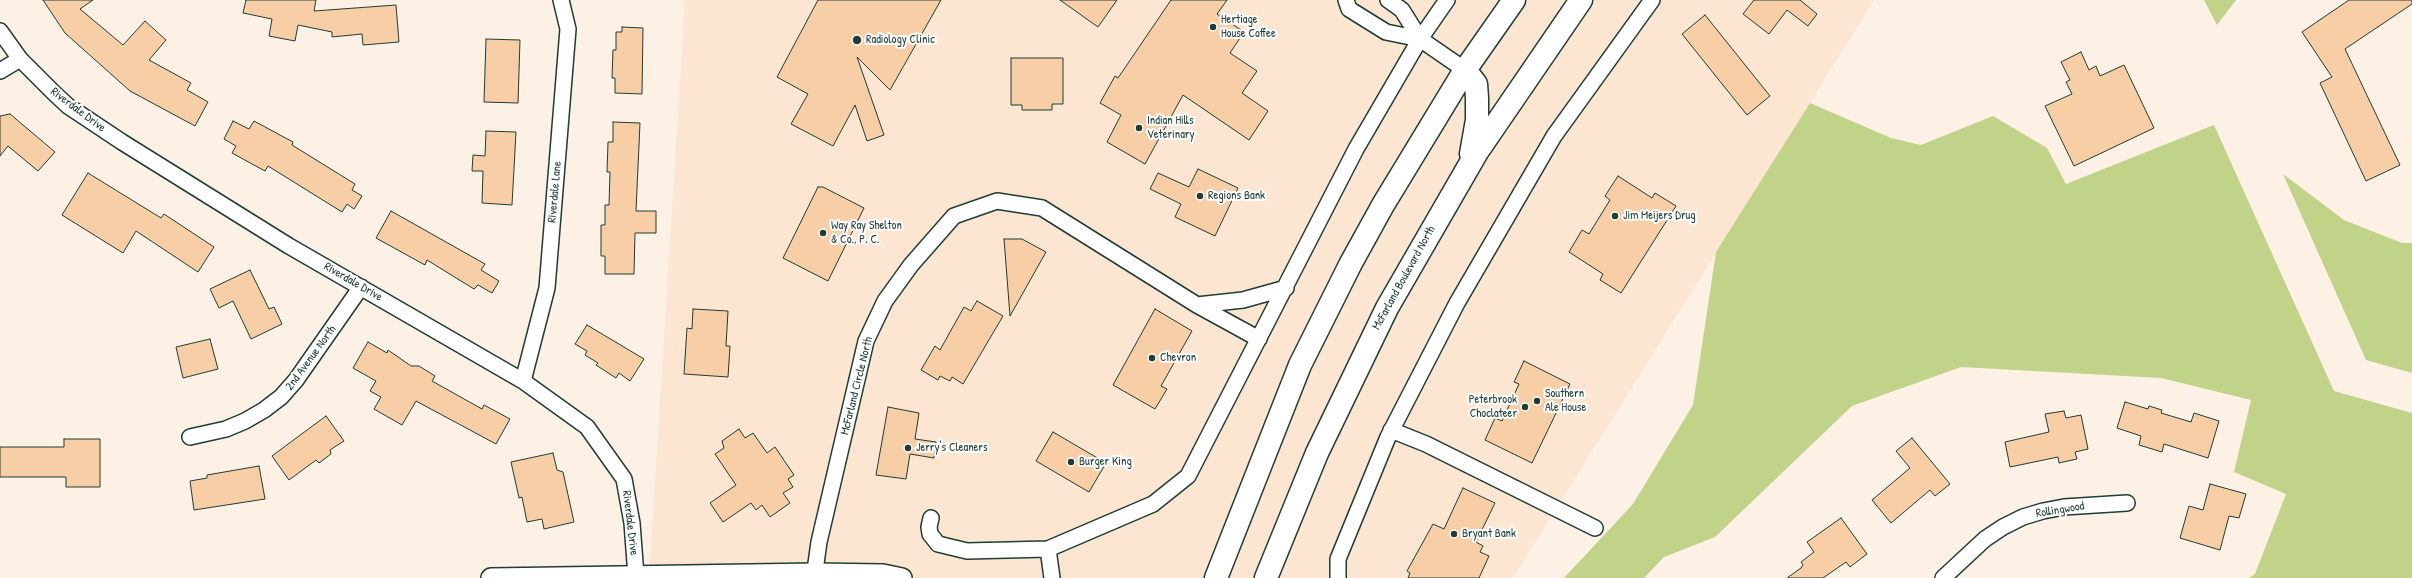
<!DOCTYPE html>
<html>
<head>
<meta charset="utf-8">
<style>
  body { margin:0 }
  canvas { display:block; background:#fdf0e5 }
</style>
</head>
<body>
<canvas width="2412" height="578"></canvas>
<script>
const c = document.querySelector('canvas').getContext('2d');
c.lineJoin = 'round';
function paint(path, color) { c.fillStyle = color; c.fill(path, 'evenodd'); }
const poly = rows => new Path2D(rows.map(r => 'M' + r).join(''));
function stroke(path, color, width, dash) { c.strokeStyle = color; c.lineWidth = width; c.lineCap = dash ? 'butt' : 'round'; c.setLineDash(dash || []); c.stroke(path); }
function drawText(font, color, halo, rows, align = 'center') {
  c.font = font + ' "Patrick Hand",sans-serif'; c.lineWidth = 4; c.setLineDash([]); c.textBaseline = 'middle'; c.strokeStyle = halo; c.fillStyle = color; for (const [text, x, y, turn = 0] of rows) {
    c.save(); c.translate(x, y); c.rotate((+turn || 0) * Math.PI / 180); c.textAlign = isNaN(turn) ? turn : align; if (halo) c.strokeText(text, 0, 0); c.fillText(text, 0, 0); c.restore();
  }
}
const built = poly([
  [685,0,1874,0,1513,578,649,578]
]);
const green = poly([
  [2204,0,2236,0,2217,25],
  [1810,103,1891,138,1921,145,1993,116,2047,148,2066,184,2214,125,2334,391,2412,413,2412,578,2249,578,2255,574,2286,494,2234,472,2251,400,2161,378,1961,367,1852,406,1715,537,1664,557,1644,578,1564,578,1633,504,1693,405,1716,252],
  [2283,174,2344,220,2402,243,2412,243,2412,373,2366,360]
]);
const building = poly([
  [43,0,93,0,80,9,123,45,145,21,166,40,149,60,191,83,187,90,208,102,195,126,130,91,65,33,43,0],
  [246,0,316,0,314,11,396,5,399,42,363,45,362,34,332,37,332,32,298,25,295,41,269,36,272,19,243,13,246,0],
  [818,0,941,0,890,90,857,57,884,135,867,141,855,105,833,146,791,124,808,94,777,77,818,0],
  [1060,0,1117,0,1098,27,1060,0],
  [1171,0,1227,0,1217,14,1244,32,1230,53,1257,71,1242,93,1268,111,1249,140,1183,95,1145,164,1107,142,1121,115,1100,103,1115,76,1118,78,1171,0],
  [1754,0,1800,0,1817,14,1808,26,1787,10,1769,34,1743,14,1754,0],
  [2349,0,2412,0,2412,4,2345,49,2400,165,2366,181,2320,83,2332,77,2302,32,2349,0],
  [1705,15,1770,96,1747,115,1682,34,1705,15],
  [622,27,643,28,642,94,615,93,615,78,612,78,613,50,616,50,616,32,622,32,622,27],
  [486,39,520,40,518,103,484,102,486,39],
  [2081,52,2089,70,2096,66,2100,76,2124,65,2154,128,2074,166,2045,106,2072,94,2066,82,2070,80,2061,62,2081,52],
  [1011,58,1063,58,1063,104,1052,104,1052,110,1022,110,1022,105,1011,105,1011,58],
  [10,114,55,152,38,171,8,146,0,156,0,116,10,114],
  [233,121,249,129,254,121,293,142,292,145,355,184,352,190,362,196,354,209,347,204,342,212,268,166,265,171,232,153,236,146,224,139,233,121],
  [613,122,640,123,636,211,656,211,656,233,635,233,634,274,605,274,605,256,601,256,601,225,605,225,605,205,609,205,610,172,607,172,608,142,613,142,613,122],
  [486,131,516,132,512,205,482,203,483,171,472,171,473,155,485,156,486,131],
  [1198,169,1238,188,1215,236,1175,217,1181,204,1150,189,1158,173,1189,187,1198,169],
  [88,173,161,218,164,214,214,247,198,272,136,231,123,253,62,215,88,173],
  [1618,176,1652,198,1655,193,1676,206,1621,293,1600,280,1603,274,1569,252,1582,230,1589,234,1610,200,1605,196,1618,176],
  [818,187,823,187,864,208,828,281,783,258,818,187],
  [391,211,485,264,481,270,499,281,492,293,478,285,474,289,427,260,425,265,376,238,391,211],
  [1004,239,1022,239,1046,252,1010,316,1004,239],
  [250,270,269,309,274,307,282,324,251,339,233,301,219,308,210,289,250,270],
  [977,301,1003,316,963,384,952,377,950,381,940,376,938,380,921,370,935,346,940,350,964,307,971,311,977,301],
  [693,309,728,311,726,346,730,346,728,377,684,374,687,328,692,329,693,309],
  [1155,309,1192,331,1161,386,1167,389,1155,409,1113,385,1155,309],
  [587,325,644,359,630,381,619,373,616,378,596,365,598,363,585,355,587,351,575,344,587,325],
  [210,339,218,369,183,378,176,347,210,339],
  [368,342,387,353,388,350,411,366,419,366,435,376,432,381,482,409,484,405,510,419,496,444,416,401,402,425,374,409,381,397,370,391,376,381,353,368,368,342],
  [1524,361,1570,384,1532,463,1485,440,1495,418,1502,421,1519,384,1514,382,1524,361],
  [2125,402,2148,409,2149,406,2162,410,2161,413,2191,422,2194,413,2219,421,2208,458,2164,444,2162,452,2139,445,2141,436,2117,428,2125,402],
  [888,407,919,413,915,439,936,442,934,458,910,454,906,479,876,475,888,407],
  [2064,411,2066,418,2081,415,2088,449,2075,452,2077,459,2059,463,2058,457,2010,467,2005,442,2049,432,2045,414,2064,411],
  [326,416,344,441,330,450,331,454,319,463,316,460,289,480,272,456,326,416],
  [739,429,745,438,753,433,767,453,775,447,794,475,788,479,793,487,783,493,790,503,770,517,762,505,756,510,751,503,723,522,710,503,736,485,715,454,724,448,722,441,739,429],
  [1053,432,1106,463,1089,492,1036,461,1053,432],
  [1912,438,1950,484,1935,496,1930,490,1891,523,1872,500,1910,468,1896,451,1912,438],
  [64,439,100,439,100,487,66,487,66,477,0,477,0,447,64,447,64,439],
  [553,453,557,470,563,472,574,522,544,529,542,519,527,522,522,497,519,498,511,462,553,453],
  [259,466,265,499,194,510,190,481,207,478,207,475,259,466],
  [2210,484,2246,494,2239,518,2229,516,2220,550,2180,538,2189,506,2203,510,2210,484],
  [1463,488,1495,503,1476,542,1483,546,1480,552,1489,556,1479,578,1408,578,1410,573,1407,571,1433,524,1444,529,1463,488],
  [1841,518,1867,554,1850,567,1846,562,1823,578,1787,578,1801,568,1803,565,1801,562,1814,552,1807,542,1841,518]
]);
const minor = poly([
  [1346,0,1349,9,1386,32,1420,39,1465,70],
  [1388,0,1402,10,1420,39],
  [0,31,20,59,54,93,68,106,122,142,289,246,523,381,587,427,624,479,632,523,636,576],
  [0,71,20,59],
  [1197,305,1243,300,1286,288],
  [523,381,547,288,568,29,561,0],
  [1391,430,1426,444,1595,528],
  [190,437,226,429,245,421,264,410,281,397,296,380,361,287],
  [931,518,929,527,930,534,938,544,967,551,1048,549,1153,504,1188,476,1356,149,1420,39,1447,0],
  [1048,549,1052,578],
  [814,578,819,542,866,341,885,301,911,265,954,216,997,201,1042,208,1197,305,1259,339],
  [1338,578,1338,559,1388,437,1457,303,1554,136,1652,0],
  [1943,578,1985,539,2003,527,2023,517,2043,511,2064,507,2127,503]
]);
const tertiary = poly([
  [491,578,815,573,883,574,902,578]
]);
const trunk = poly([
  [1465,70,1476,84,1477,98,1477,120,1471,154],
  [1216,578,1300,365,1351,263,1383,205,1465,70,1514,0],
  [1266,578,1317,453,1387,308,1477,152,1581,0]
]);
const markers = [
  [1213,27,4,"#1f3d34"],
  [857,40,5,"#1f3d34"],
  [1139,128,4,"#1f3d34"],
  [1200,196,4,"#1f3d34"],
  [1615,216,4,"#1f3d34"],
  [823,233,4,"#1f3d34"],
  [1152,358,4,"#1f3d34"],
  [1537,401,4,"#1f3d34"],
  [1525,407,4,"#1f3d34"],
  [908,448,4,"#1f3d34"],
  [1071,462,4,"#1f3d34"],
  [1454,534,4,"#1f3d34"]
];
const poiNames = [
  ["Hertiage",1221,20],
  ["House Coffee",1221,34],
  ["Radiology Clinic",866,40],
  ["Indian Hills",1147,121],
  ["Veterinary",1147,135],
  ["Regions Bank",1208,196],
  ["Jim Meijers Drug",1623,216],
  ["Way Ray Shelton",831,226],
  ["& Co., P. C.",831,240],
  ["Chevron",1160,358],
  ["Southern",1545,394],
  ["Ale House",1545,408],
  ["Peterbrook",1517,400,"right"],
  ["Choclateer",1517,414,"right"],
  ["Jerry's Cleaners",916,448],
  ["Burger King",1079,462],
  ["Bryant Bank",1462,534]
];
const streetNames = [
  ["Riverdale Drive",78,110,37],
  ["Riverdale Lane",555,192,-85],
  ["McFarland Boulevard North",1404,278,-61],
  ["Riverdale Drive",353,282,30],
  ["2nd Avenue North",311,358,-54],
  ["McFarland Circle North",857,386,-76],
  ["Rollingwood",2060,510,-9],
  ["Riverdale Drive",630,523,83]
];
paint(built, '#fce6d2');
paint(green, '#c0d389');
paint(building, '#f8cea7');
stroke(building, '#1f3d34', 1);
stroke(minor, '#1f3d34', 18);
stroke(tertiary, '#1f3d34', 22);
stroke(trunk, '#1f3d34', 25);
stroke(minor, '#fff', 15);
stroke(tertiary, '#fff', 19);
stroke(trunk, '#fff', 22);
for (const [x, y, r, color] of markers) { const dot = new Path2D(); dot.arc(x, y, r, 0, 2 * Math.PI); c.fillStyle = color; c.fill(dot); stroke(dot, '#fff', 1.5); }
drawText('12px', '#1f3d34', '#fff', poiNames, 'left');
drawText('12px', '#1f3d34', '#fff', streetNames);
</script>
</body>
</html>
